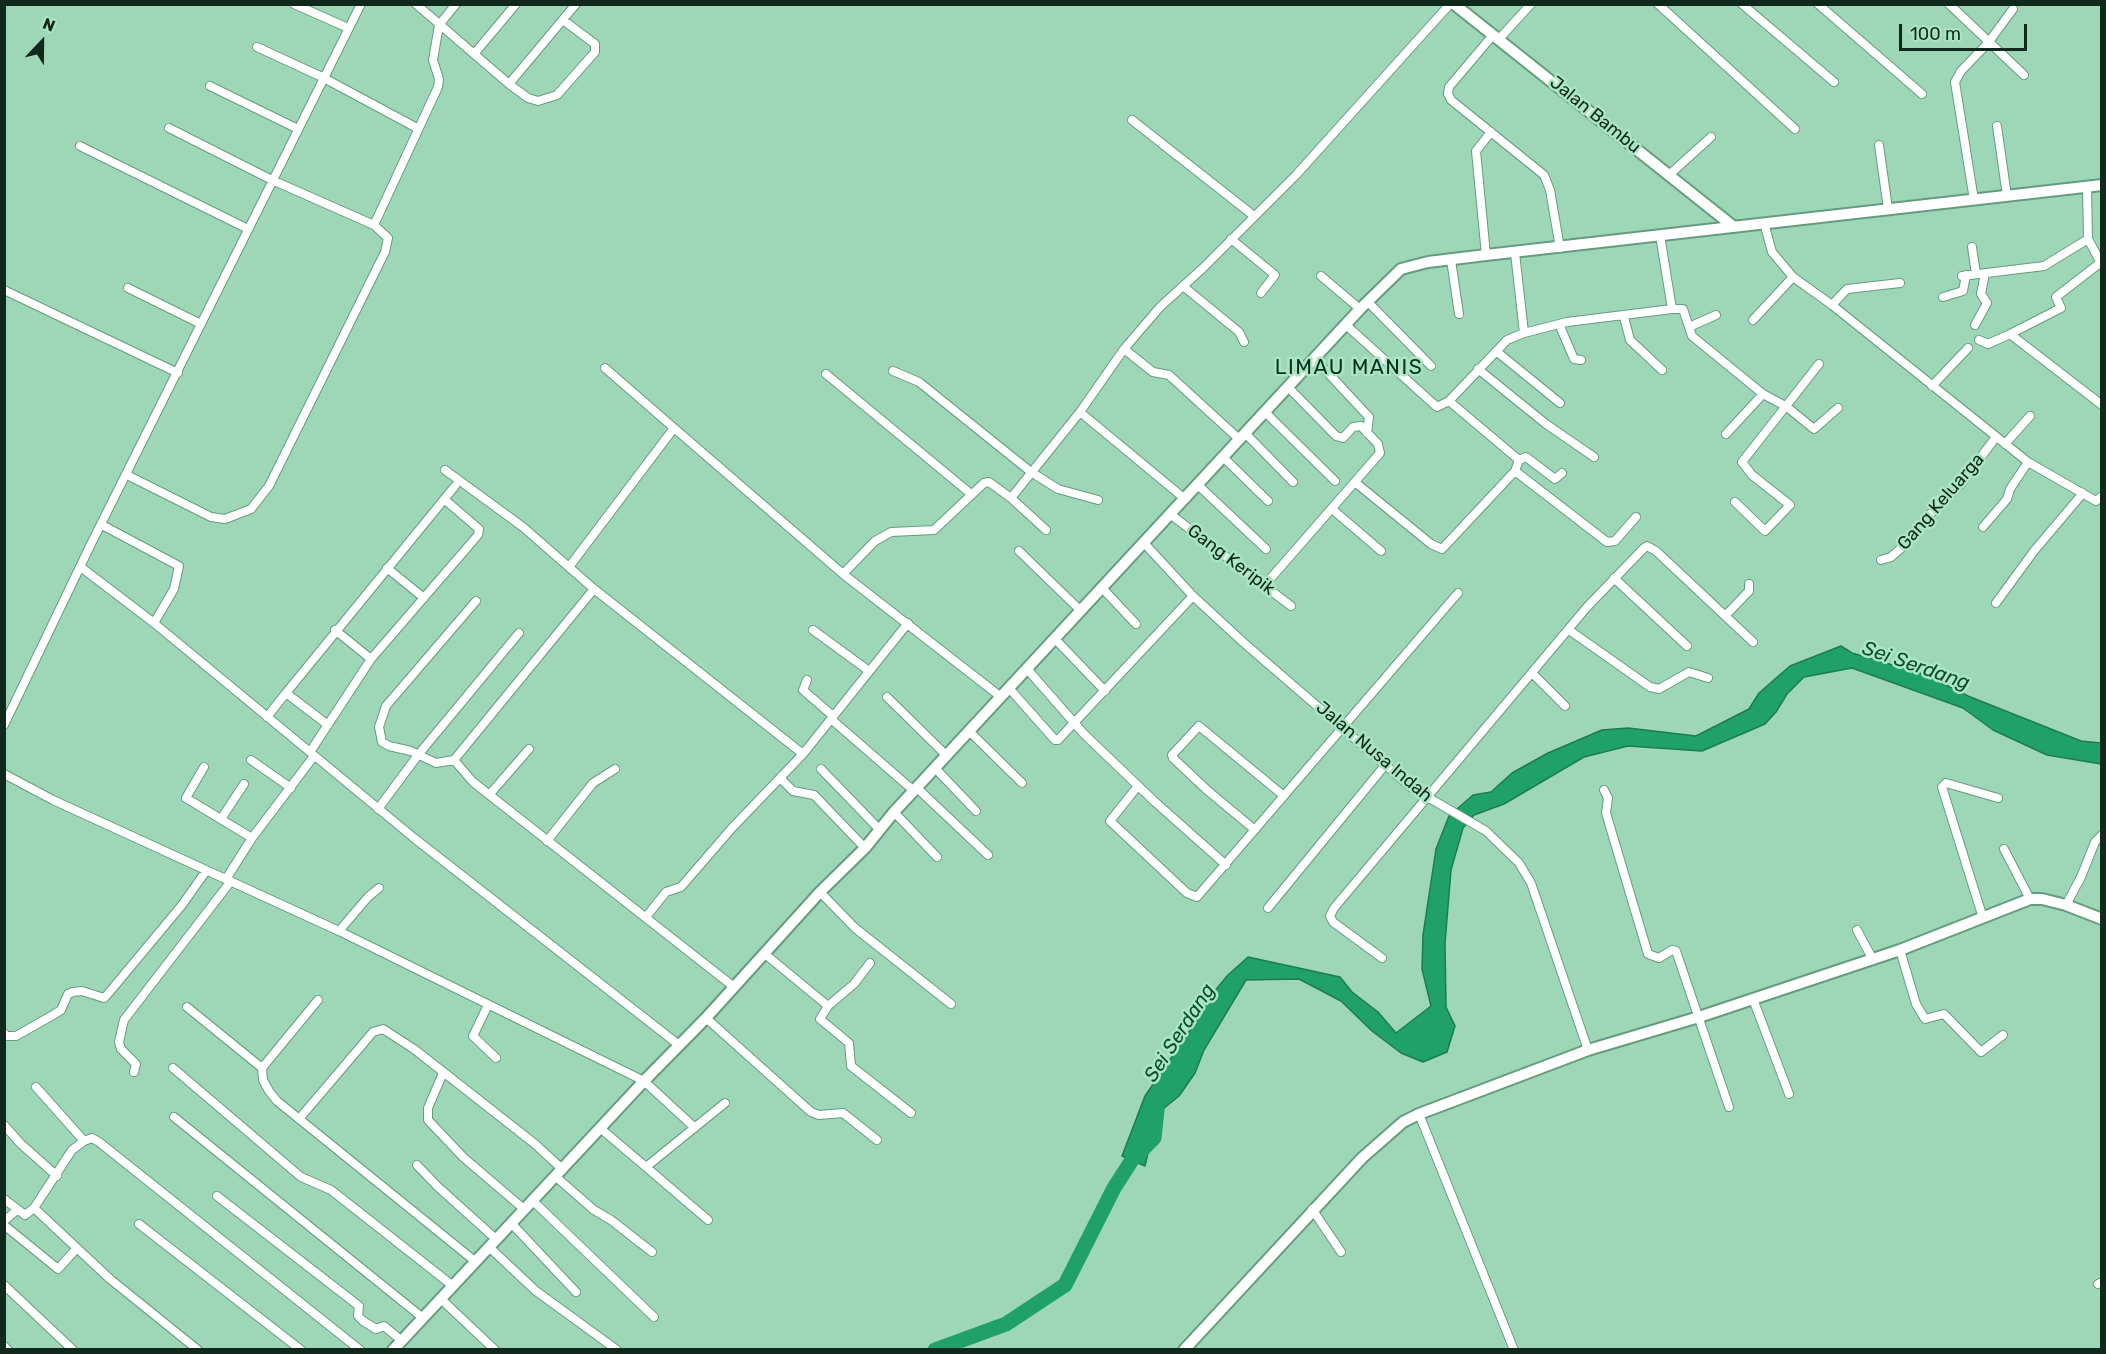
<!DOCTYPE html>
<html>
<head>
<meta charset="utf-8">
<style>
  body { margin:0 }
  #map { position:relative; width:2106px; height:1354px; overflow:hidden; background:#9dd7b7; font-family:Rubik,sans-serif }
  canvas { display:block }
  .frame { position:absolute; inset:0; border:6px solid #11291d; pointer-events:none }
  .north { position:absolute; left:12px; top:12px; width:60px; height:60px; -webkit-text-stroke:4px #aae5c4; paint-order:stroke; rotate:22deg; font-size:16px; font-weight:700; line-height:24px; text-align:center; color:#11291d }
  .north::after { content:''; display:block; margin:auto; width:21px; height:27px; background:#11291d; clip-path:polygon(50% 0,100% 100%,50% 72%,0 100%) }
  .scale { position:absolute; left:1899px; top:24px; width:128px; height:27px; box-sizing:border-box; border:3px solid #11291d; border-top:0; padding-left:8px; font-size:18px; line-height:21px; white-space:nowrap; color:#11291d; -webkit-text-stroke:4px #aae5c4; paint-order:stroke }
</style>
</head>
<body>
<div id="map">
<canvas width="2106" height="1354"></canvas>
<div class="frame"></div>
<div class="north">N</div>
<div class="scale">100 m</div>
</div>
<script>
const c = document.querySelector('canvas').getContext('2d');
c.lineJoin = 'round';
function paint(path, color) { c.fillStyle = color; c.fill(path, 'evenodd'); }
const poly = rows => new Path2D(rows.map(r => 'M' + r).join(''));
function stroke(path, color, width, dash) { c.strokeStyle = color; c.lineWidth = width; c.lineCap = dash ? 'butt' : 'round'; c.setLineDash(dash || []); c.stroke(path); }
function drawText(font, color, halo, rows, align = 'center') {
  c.font = font + ' Rubik,sans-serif'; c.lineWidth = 5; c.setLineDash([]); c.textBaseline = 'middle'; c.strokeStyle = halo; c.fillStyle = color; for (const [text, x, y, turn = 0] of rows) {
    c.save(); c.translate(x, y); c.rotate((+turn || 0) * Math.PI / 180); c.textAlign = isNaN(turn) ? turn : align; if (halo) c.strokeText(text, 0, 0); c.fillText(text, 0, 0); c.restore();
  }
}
const water = poly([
  [1841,646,1852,653,1926,675,1968,696,2081,741,2101,743,2101,764,2047,755,1993,730,1963,708,1852,668,1804,677,1787,694,1776,712,1765,724,1702,751,1628,746,1584,757,1504,804,1474,815,1463,828,1451,870,1445,943,1446,1007,1455,1026,1447,1052,1423,1062,1401,1053,1372,1031,1341,1001,1299,979,1246,980,1204,1050,1195,1073,1179,1096,1163,1109,1152,1136,1145,1166,1122,1156,1145,1096,1193,1026,1203,1005,1228,975,1248,957,1340,977,1352,992,1378,1012,1396,1033,1431,1006,1422,969,1423,935,1436,849,1449,816,1473,795,1491,792,1512,773,1548,753,1602,730,1628,728,1696,736,1749,709,1759,693,1790,666,1841,646]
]);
const river = poly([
  [935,1350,1006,1324,1065,1285,1114,1188,1132,1160,1154,1138,1157,1110]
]);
const street = poly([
  [294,4,348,28],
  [416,4,509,84,528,98,538,101,557,95,595,52,595,44,563,20],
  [1658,4,1795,129],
  [1742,4,1834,82],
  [1818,4,1922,94],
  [1949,4,2024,75],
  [1493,35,1449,87,1448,94,1451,100,1544,175,1550,190,1560,248],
  [1499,39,1531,4],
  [257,47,322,77,417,128],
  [474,54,516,4],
  [509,84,576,4],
  [210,86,298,129],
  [1132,120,1254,216],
  [1997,126,2007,196],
  [1879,145,1888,209],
  [80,146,248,229],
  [1669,175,1711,137],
  [2087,187,2088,239,2102,265],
  [1974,200,1955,82,1961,71,1988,43,2013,9],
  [1764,223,1772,252,1793,277,1832,305,2028,462,2096,501,2102,496],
  [374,225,438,87,439,79,433,60,439,25,456,4],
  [1660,235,1672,309],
  [1231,239,1275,275,1261,293],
  [1972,247,1976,274],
  [1515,253,1524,333],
  [1486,255,1476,151,1491,132],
  [1451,260,1459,314],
  [2100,263,2056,297,2061,308,2010,334,2102,405],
  [1321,276,1360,309],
  [1962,276,2044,266,2088,239],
  [1183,286,1239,332,1244,342],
  [128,288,201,324],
  [4,290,178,373],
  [1943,297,1963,291,1966,275],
  [1368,302,1431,366],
  [1832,305,1847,289,1900,283],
  [1716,315,1689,327,1692,336,1763,394,1787,407,1814,429,1838,408],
  [1624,317,1630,340,1662,370],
  [1753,320,1793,277],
  [1559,324,1574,359,1581,360],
  [1346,325,1437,407,1449,401,1507,340,1524,333,1567,322,1672,309,1683,309,1689,327],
  [1975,325,1987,303,1981,294,1985,273],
  [1979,340,1988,344,2010,334],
  [1496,351,1560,403],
  [1315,359,1369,417,1367,433],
  [605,368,674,428],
  [1478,369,1546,424,1594,457],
  [893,371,919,382,1031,472,1058,489,1098,500],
  [826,374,971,494],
  [1932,386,1968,348],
  [1449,401,1519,460],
  [1080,412,1185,499],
  [1265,412,1335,481],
  [1245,433,1293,482],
  [1726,434,1763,394],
  [1239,439,1169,375,1153,372,1124,349,1160,307,1203,268,1296,175,1450,4],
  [2005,444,2030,416],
  [1223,457,1268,501],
  [1519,460,1526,457,1555,479,1562,473],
  [445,470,523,527,594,589,803,754],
  [1515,471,1607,542,1615,541,1636,517],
  [127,475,211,517,225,519,251,509,269,486,385,252,388,238,374,225,272,180,169,128],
  [1356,483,1431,544,1442,549,1515,471,1519,460],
  [1199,486,1266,549],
  [1735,502,1765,531,1790,505,1752,475,1742,462,1819,364],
  [1332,509,1381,551],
  [1170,514,1291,606],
  [102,525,179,566,174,589,154,623],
  [1983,527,2007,499,2010,489,2028,462],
  [1046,530,1011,498,1080,412,1124,349],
  [1144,543,1193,596,1244,643,1412,788,1486,831,1519,863,1531,883,1588,1050],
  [1019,551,1081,611],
  [1881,560,1891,557,1907,543,1928,516,1960,485,1996,437],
  [569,567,674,428,843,574,1001,697],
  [82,568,154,623,414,838,679,1045],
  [387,568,424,598],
  [843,574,875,541,891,532,934,530,984,483,989,482,1011,498],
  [1614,578,1687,646],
  [1264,586,1380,453,1378,444,1361,426,1353,427,1343,438,1336,436,1289,388],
  [594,589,454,760,473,782,734,987],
  [1103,589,1136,624],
  [1996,603,2034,551,2083,493],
  [1725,616,1749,591,1749,584],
  [335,630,371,659],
  [813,630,869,671],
  [1569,630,1650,687,1659,689,1689,672,1708,678],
  [1056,640,1105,691],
  [1028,670,1084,734,1154,801,1226,865],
  [1533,674,1565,706],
  [807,680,803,690,833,716],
  [1009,688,1055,740,1058,740,1193,596],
  [887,697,947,756],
  [267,717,286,693],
  [831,719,914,791],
  [4,725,91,544,361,4],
  [328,725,286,693,455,486],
  [969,731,1022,783],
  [310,752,371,659,478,535,479,529,444,499],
  [251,760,291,788],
  [454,760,436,763,411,751,389,746,382,742,379,727,386,706,476,601],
  [204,767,186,798,252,838],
  [935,768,976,811],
  [821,769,879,829],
  [4,774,53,800,339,931,644,1081,694,1127],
  [780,778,793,791,814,795,865,848],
  [1138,786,1110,821,1187,893,1197,897,1458,593],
  [917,788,988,855],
  [1604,790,1608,798,1606,813,1648,954,1659,958,1672,950,1676,951,1729,1107],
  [490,794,529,749],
  [378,809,418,755,519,633],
  [894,812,937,857],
  [221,819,244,784],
  [1255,830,1207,790,1173,758,1172,755,1199,726,1284,796],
  [547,841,593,783,615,769],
  [2004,849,2030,899],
  [226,879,252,838,314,756],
  [820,892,855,928,951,1004],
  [2066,905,2081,877,2095,842,2102,835],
  [1268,908,1386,764],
  [646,917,666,892,681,887,732,828,803,754,908,623],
  [1983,918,1942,787,1946,783,1998,798],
  [1857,930,1872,958],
  [339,931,368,897,379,888],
  [1900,950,1916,1004,1925,1019,1944,1014,1981,1052,2003,1035],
  [765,954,828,1006,854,984,870,963],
  [1382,958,1333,922,1330,916,1334,908,1587,607,1644,548,1647,546,1656,551,1753,642],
  [1753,999,1789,1094],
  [318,1000,262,1068,263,1080,269,1091,277,1101,476,1262],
  [488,1005,473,1036,496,1058],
  [828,1006,820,1019,849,1043,851,1066,911,1113],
  [187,1007,262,1068],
  [706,1018,811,1112,819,1115,843,1113,877,1140],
  [4,1033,6,1036,16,1036,53,1015,61,1010,68,994,73,992,82,991,104,998,107,995,182,905,206,871],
  [173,1068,301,1177,331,1190,453,1286],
  [134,1072,136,1064,121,1049,119,1042,124,1020,231,881],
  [443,1073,428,1108,428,1120,463,1157,525,1210],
  [36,1087,84,1141],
  [1419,1114,1514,1350],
  [174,1117,423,1318],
  [299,1119,373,1032,383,1029,414,1049,535,1144,562,1169],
  [4,1125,21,1144,57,1176],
  [600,1128,646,1167,725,1103],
  [417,1165,437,1186,497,1240],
  [646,1167,708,1220],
  [555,1176,594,1210,611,1220,652,1252],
  [217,1196,359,1306,358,1316,363,1321,376,1329,384,1326,402,1341],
  [4,1199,25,1215,34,1208],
  [533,1201,654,1317],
  [1312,1209,1341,1252],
  [4,1221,17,1210],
  [139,1224,301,1350],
  [512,1224,576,1292],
  [4,1225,58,1269,77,1248],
  [490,1248,536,1291,617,1350],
  [2098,1284,2102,1282],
  [4,1285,73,1350],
  [441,1299,495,1350],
  [4,1346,8,1350],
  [198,1350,110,1279,34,1208,72,1150,84,1141,92,1138,99,1142,360,1350]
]);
const secondary = poly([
  [1454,4,1734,227],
  [393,1350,644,1081,706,1018,820,892,865,848,894,812,1360,309,1401,269,1428,262,1486,255,2102,185],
  [1184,1350,1362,1158,1403,1122,1419,1114,1588,1050,1699,1017,1900,950,2030,899,2042,899,2066,905,2102,919]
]);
const streetNames = [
  ["Jalan Bambu",1595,115,39],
  ["Gang Keluarga",1941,502,-49],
  ["Gang Keripik",1231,560,37],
  ["Jalan Nusa Indah",1374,752,40]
];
const waterNames = [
  ["Sei Serdang",1916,666,19],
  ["Sei Serdang",1180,1033,-57]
];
const quarterNames = [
  ["LIMAU MANIS",1349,368]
];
paint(water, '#20a06b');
stroke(water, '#1c7c54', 1.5);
stroke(river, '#20a06b', 15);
stroke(street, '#649c7e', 10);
stroke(secondary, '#649c7e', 14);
stroke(street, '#fff', 8);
stroke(secondary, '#fff', 10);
drawText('18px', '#11291d', '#aae5c4', streetNames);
drawText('italic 20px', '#084b30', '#aae5c4', waterNames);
c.letterSpacing = '1.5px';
drawText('21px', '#04321e', '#aae5c4', quarterNames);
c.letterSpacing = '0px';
</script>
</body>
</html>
